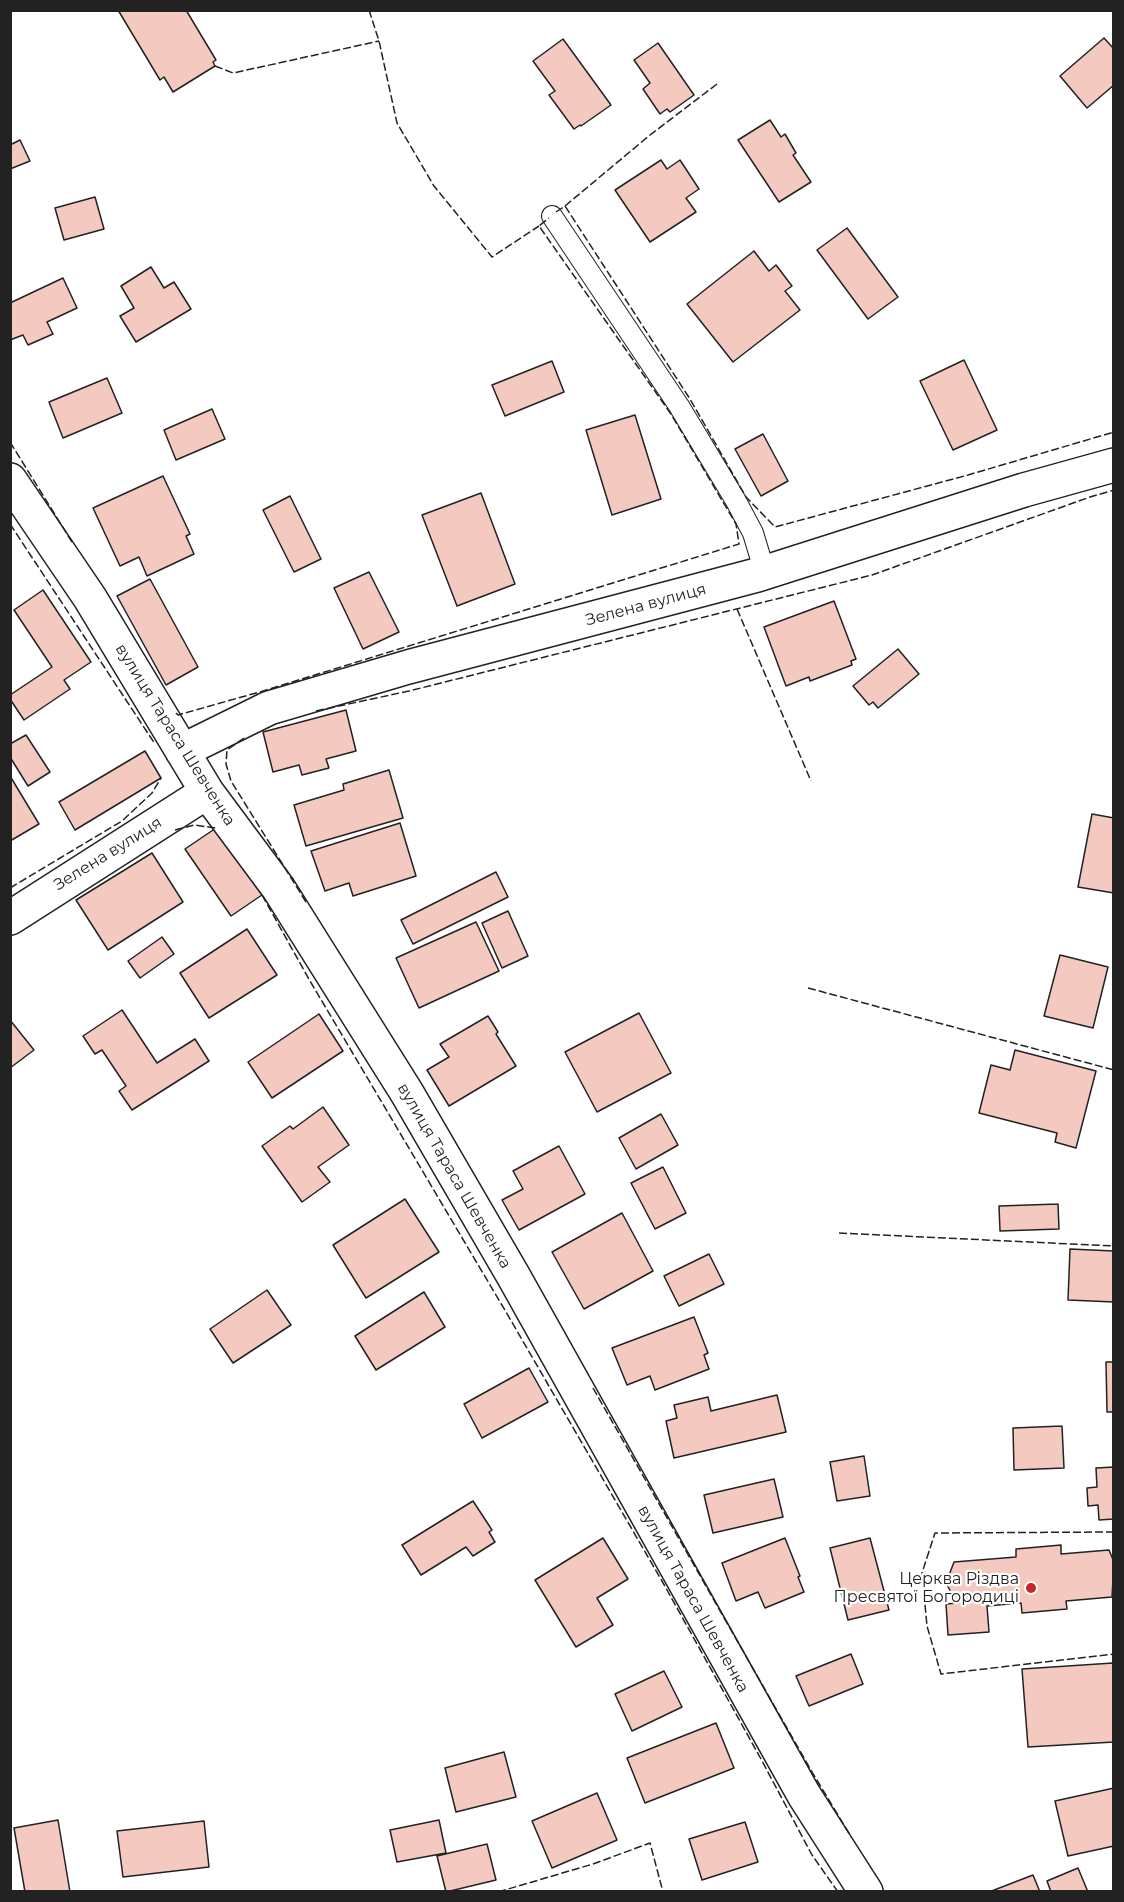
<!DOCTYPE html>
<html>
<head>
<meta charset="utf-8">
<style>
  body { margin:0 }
  #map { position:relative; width:1124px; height:1902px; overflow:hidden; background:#fff; font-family:Montserrat,sans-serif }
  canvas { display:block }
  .frame { position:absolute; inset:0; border:12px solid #222; pointer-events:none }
</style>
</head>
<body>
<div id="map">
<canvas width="1124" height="1902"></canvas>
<div class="frame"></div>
</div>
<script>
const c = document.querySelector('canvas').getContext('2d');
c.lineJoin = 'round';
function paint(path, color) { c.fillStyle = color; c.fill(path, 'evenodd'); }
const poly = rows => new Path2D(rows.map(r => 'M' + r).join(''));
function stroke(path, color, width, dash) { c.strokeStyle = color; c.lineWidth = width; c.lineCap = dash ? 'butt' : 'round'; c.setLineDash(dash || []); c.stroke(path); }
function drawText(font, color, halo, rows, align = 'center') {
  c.font = font + ' Montserrat,sans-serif'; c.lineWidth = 4.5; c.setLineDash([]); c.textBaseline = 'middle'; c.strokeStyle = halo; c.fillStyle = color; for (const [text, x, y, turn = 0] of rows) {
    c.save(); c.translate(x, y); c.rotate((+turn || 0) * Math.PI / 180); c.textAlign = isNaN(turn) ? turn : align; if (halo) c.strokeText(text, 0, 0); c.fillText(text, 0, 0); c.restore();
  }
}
const building = poly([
  [118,10,186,10,216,60,213,62,215,66,173,92,164,77,160,80,118,10],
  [1104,38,1114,49,1114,85,1087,108,1060,76,1104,38],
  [563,39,611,105,581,126,580,125,574,129,549,95,555,91,533,61,563,39],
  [658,43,694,95,670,112,667,109,660,114,643,89,650,83,634,60,658,43],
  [770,120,781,137,785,134,796,153,793,155,811,182,779,202,738,140,770,120],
  [20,140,30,161,10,169,10,145,20,140],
  [661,160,667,169,680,160,699,189,686,198,696,212,650,242,615,190,661,160],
  [95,197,104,229,64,240,55,208,95,197],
  [847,228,898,297,868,319,817,250,847,228],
  [754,251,769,271,776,265,792,286,785,291,800,310,733,362,687,304,754,251],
  [151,267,164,288,174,282,191,309,136,342,120,316,134,308,121,286,151,267],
  [63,278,77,308,47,322,53,334,28,345,23,335,10,340,10,303,63,278],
  [964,360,997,430,953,450,920,381,964,360],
  [552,361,564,392,505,416,492,385,552,361],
  [107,378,122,413,63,438,49,402,107,378],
  [212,409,225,439,176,460,164,430,212,409],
  [635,415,661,499,612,515,586,430,635,415],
  [763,434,788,481,761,496,735,449,763,434],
  [163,476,190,534,186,536,194,554,147,576,139,557,120,566,93,508,163,476],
  [481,493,515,584,457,606,422,515,481,493],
  [290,496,321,559,294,572,263,510,290,496],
  [369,572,399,632,363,649,334,588,369,572],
  [150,579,198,667,166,685,117,596,150,579],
  [43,590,91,662,64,680,70,689,24,720,10,699,10,695,52,667,14,610,43,590],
  [834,601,856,659,851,661,852,665,810,681,809,677,786,686,764,627,834,601],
  [898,649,919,674,878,708,873,702,869,705,853,686,898,649],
  [346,710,356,751,326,759,329,768,302,775,299,765,273,772,263,732,346,710],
  [26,735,50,772,28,786,10,757,10,744,26,735],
  [145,751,161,778,75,830,59,802,145,751],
  [389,770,403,818,306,846,294,805,344,790,343,784,389,770],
  [10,776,39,824,10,841,10,776],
  [1092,814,1114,818,1114,893,1078,887,1092,814],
  [400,823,416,876,353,896,349,883,325,891,311,851,400,823],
  [216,828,262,895,231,916,185,849,216,828],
  [152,853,183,902,108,950,76,900,152,853],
  [496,872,508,897,413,944,401,920,496,872],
  [508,911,528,956,502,968,482,923,508,911],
  [476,922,499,971,419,1008,396,958,476,922],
  [247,929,277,975,209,1018,180,973,247,929],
  [162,937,174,954,140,978,128,961,162,937],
  [1060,955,1108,967,1093,1028,1044,1016,1060,955],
  [122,1010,157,1063,195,1039,209,1061,132,1110,119,1091,126,1086,102,1050,95,1054,83,1036,122,1010],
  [639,1013,671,1073,597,1112,565,1052,639,1013],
  [319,1014,343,1051,272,1098,248,1062,319,1014],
  [488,1016,498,1032,496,1034,516,1066,449,1106,427,1070,449,1057,440,1044,488,1016],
  [10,1020,34,1050,10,1068,10,1020],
  [1015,1050,1096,1071,1076,1148,1055,1142,1057,1133,979,1113,991,1065,1010,1070,1015,1050],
  [323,1107,349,1145,318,1167,330,1182,302,1202,262,1146,290,1126,293,1129,323,1107],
  [661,1114,678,1145,636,1169,619,1138,661,1114],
  [559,1146,585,1194,519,1230,502,1200,523,1189,513,1171,559,1146],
  [663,1167,686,1213,655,1229,631,1183,663,1167],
  [405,1199,439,1252,366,1298,333,1245,405,1199],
  [1058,1204,1059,1229,1000,1231,999,1206,1058,1204],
  [622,1213,653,1271,584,1309,552,1252,622,1213],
  [1070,1249,1114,1251,1114,1302,1068,1300,1070,1249],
  [709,1254,724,1284,679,1306,664,1276,709,1254],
  [267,1290,291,1325,233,1363,210,1329,267,1290],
  [424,1292,445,1327,376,1370,355,1336,424,1292],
  [694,1317,708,1353,704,1355,709,1369,655,1390,650,1376,627,1385,612,1348,694,1317],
  [1106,1362,1114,1362,1114,1412,1107,1412,1106,1362],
  [529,1368,548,1402,482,1438,464,1404,529,1368],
  [777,1395,786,1432,674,1458,666,1421,677,1418,674,1405,708,1397,711,1411,777,1395],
  [1062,1426,1064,1468,1014,1470,1013,1428,1062,1426],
  [864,1456,870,1496,837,1501,830,1462,864,1456],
  [1114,1467,1114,1519,1099,1520,1098,1505,1088,1506,1087,1488,1097,1487,1096,1468,1114,1467],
  [774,1479,783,1517,713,1533,704,1495,774,1479],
  [473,1501,492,1530,489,1532,495,1542,473,1556,466,1547,421,1575,402,1545,473,1501],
  [603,1538,628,1579,597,1598,613,1625,576,1647,535,1580,603,1538],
  [785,1538,800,1576,798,1577,804,1592,765,1608,758,1592,736,1601,722,1563,785,1538],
  [870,1538,889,1610,848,1620,830,1548,870,1538],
  [1061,1545,1061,1554,1109,1550,1114,1562,1112,1597,1066,1601,1067,1609,1022,1613,1021,1603,987,1606,989,1632,948,1635,946,1604,957,1603,946,1583,954,1562,1016,1557,1016,1549,1061,1545],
  [851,1654,863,1684,809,1706,796,1676,851,1654],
  [1113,1663,1114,1742,1028,1747,1022,1669,1113,1663],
  [664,1671,682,1707,632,1731,615,1694,664,1671],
  [716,1723,734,1768,645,1803,627,1758,716,1723],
  [504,1752,516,1797,456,1812,445,1768,504,1752],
  [1114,1788,1114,1846,1068,1856,1055,1801,1114,1788],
  [597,1793,617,1840,552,1868,532,1821,597,1793],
  [58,1820,70,1892,25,1892,14,1828,58,1820],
  [439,1820,446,1853,397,1862,390,1830,439,1820],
  [204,1821,209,1867,123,1877,117,1831,204,1821],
  [745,1822,758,1862,702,1880,689,1839,745,1822],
  [487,1844,496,1880,446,1892,437,1856,487,1844],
  [1078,1868,1088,1892,1051,1892,1047,1881,1078,1868],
  [1033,1875,1040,1892,989,1892,1033,1875]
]);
const service = poly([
  [552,216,679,406,736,501,753,533,765,573]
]);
const minor = poly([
  [10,480,90,598,207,792,279,889,407,1093,514,1277,804,1795,866,1892],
  [182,751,269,708,408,667,757,575,1024,490,1114,465],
  [10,918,207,792]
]);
const fence = poly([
  [369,10,379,41,397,123,434,186,492,257,539,226],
  [215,66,233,73,379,41],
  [565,206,650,135,717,84],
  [556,212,565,206,690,399,746,497,775,527,968,475,1114,432],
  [10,442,72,542],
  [10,524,155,744],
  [737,609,811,781],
  [316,711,409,691,872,575,1090,497,1114,490],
  [176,713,178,715,263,691,739,544,736,524,671,414,539,226,549,218],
  [244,738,227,750,226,764,231,781,306,902],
  [175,830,194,825,216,828],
  [10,888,122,821,152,793,161,778],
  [262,895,310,981,506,1312,662,1581,761,1759,812,1855,838,1892],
  [808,988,1114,1070],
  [839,1233,1114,1246],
  [593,1388,812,1772,850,1835],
  [1114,1532,935,1533,922,1573,927,1626,941,1674,1114,1654],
  [498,1892,593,1864,650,1843,663,1892]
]);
const markers = [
  [1031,1588,6,"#c62828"]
];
const streetNames = [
  ["Зелена вулиця",646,605,-15],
  ["вулиця Тараса Шевченка",175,735,58],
  ["Зелена вулиця",108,854,-32],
  ["вулиця Тараса Шевченка",454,1176,60],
  ["вулиця Тараса Шевченка",693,1599,61]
];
const poiNames = [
  ["Церква Різдва",1019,1579],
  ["Пресвятої Богородиці",1019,1597]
];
paint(building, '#f3c9c0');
stroke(building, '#222', 1.5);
stroke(service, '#222', 22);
stroke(minor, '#222', 36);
stroke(service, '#fff', 20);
stroke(minor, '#fff', 33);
stroke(fence, '#222', 1.5, [8, 3]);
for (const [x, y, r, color] of markers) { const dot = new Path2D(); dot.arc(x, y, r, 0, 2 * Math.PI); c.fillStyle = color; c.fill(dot); stroke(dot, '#fff', 2); }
drawText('16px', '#222', '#fff', streetNames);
drawText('16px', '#222', '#fff', poiNames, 'right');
</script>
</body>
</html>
